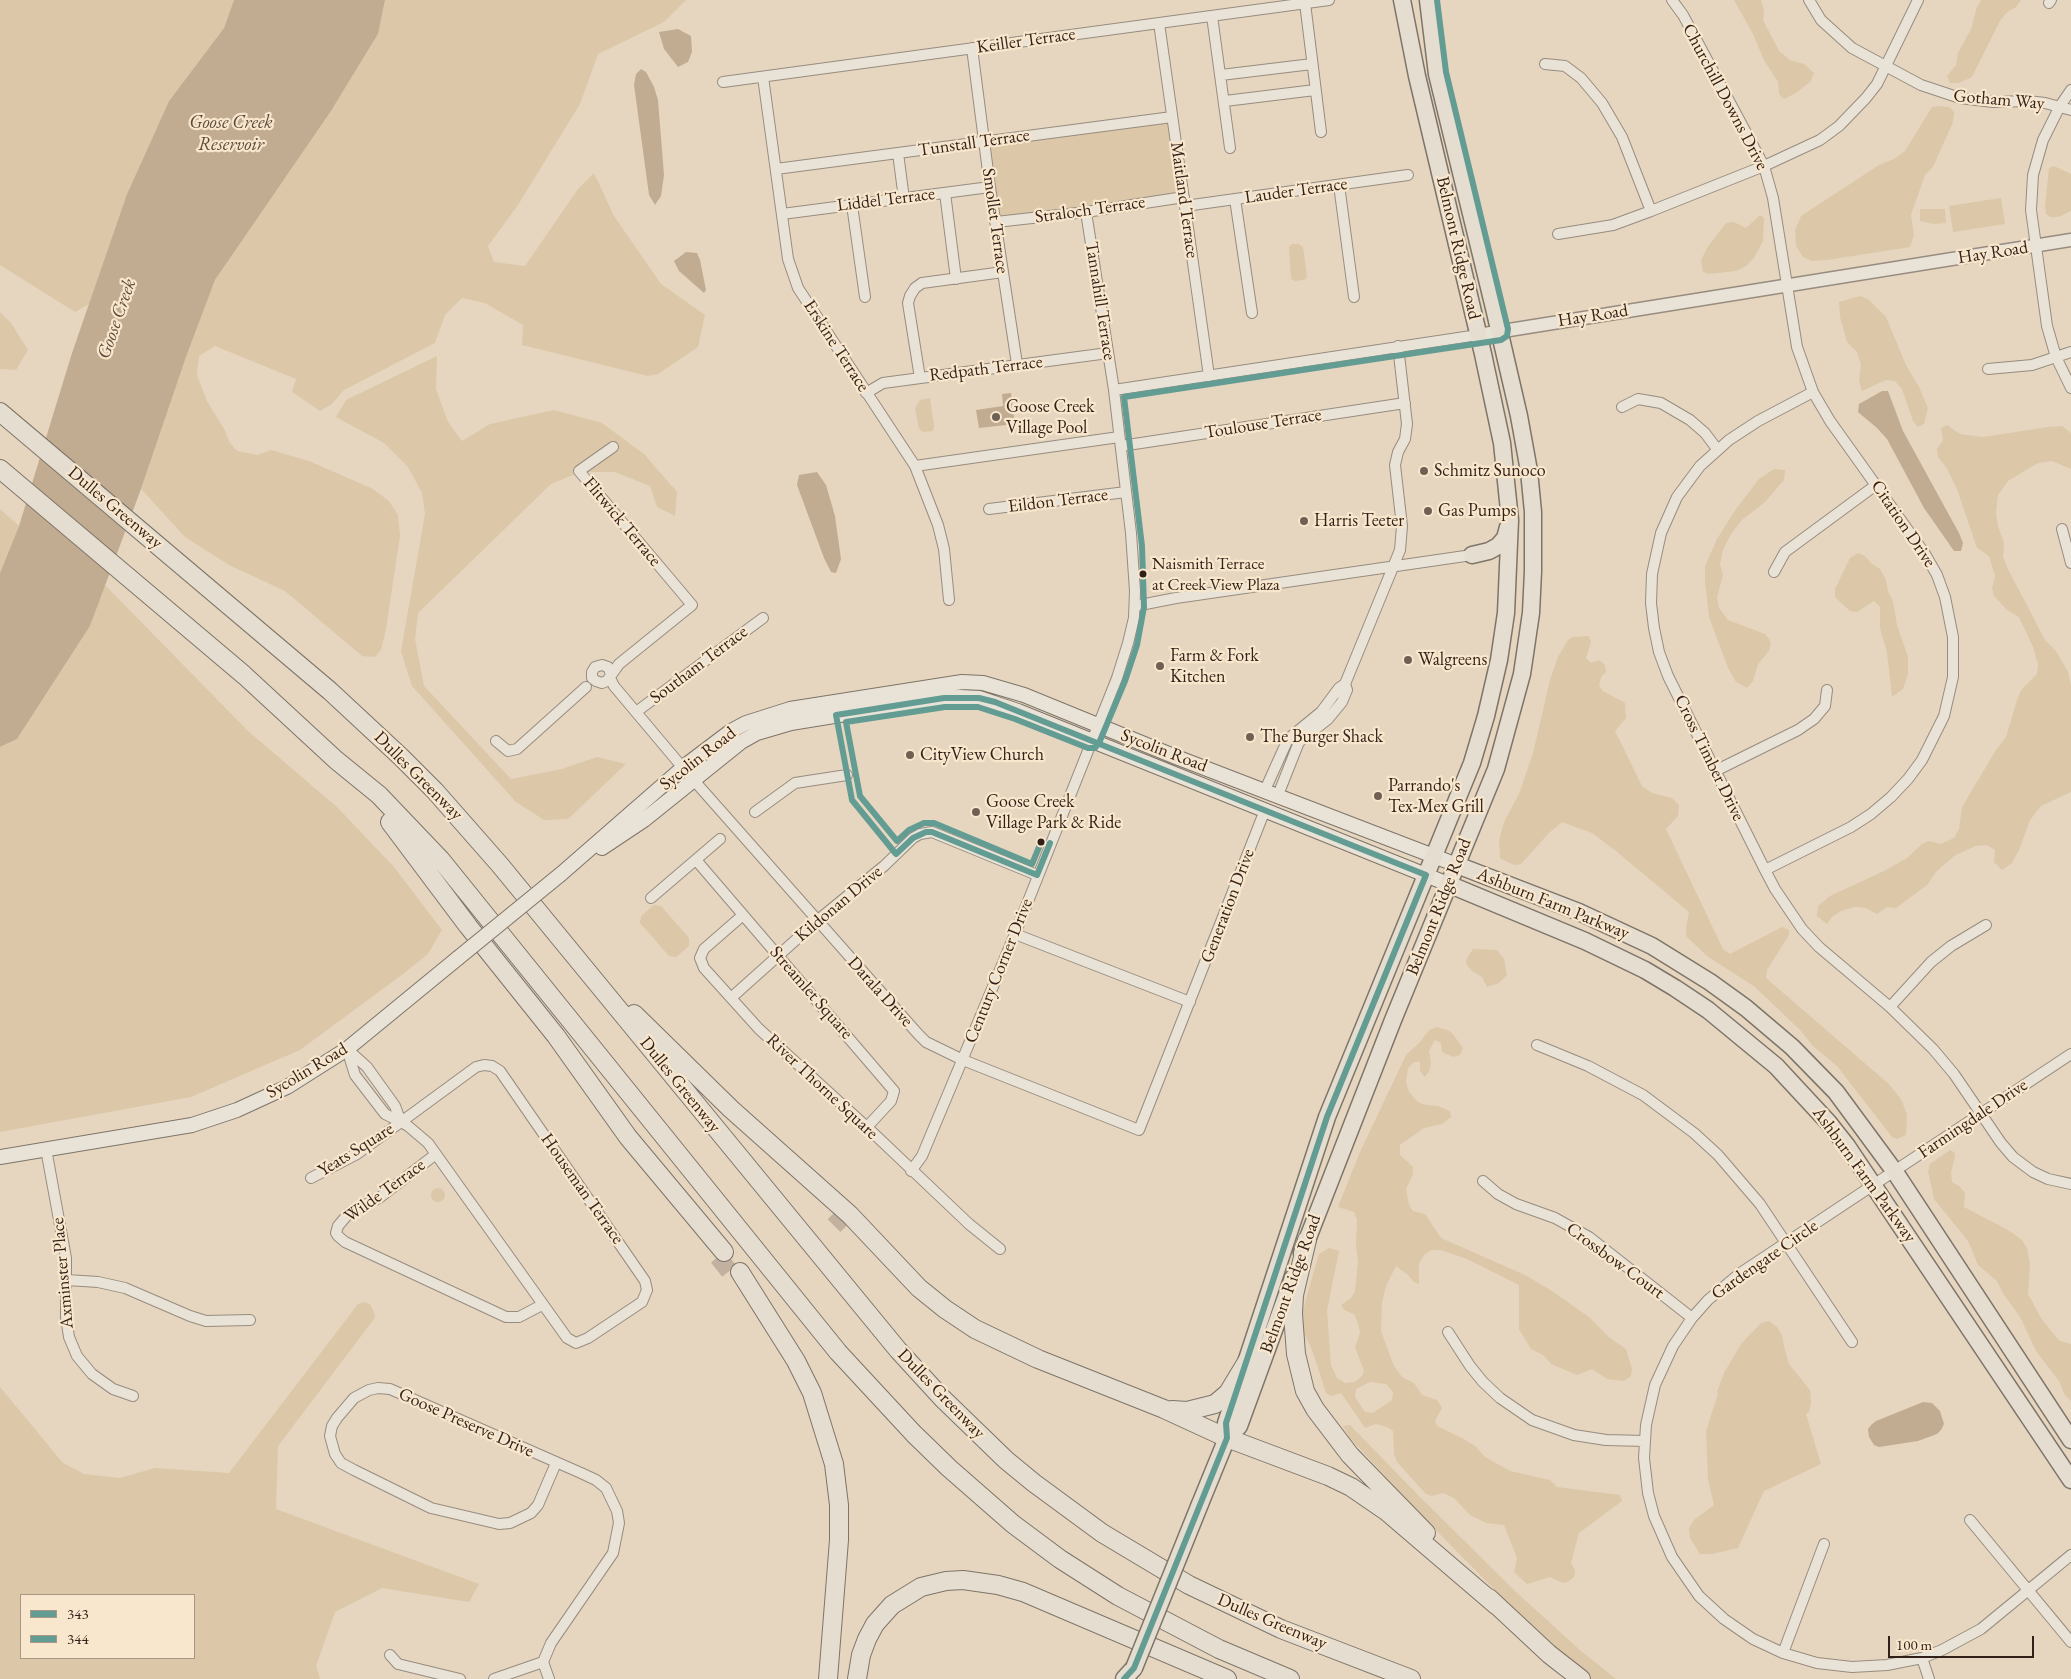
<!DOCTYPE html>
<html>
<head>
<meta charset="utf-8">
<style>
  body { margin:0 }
  #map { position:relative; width:2071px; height:1679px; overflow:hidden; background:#e6d6bf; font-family:"EB Garamond",serif }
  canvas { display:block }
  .legend { position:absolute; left:20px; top:1594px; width:175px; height:65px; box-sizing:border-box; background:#f8e7cc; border:1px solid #a89784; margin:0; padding:6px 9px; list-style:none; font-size:15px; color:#311f19 }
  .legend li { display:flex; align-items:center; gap:10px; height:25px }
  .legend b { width:25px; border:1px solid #a89784 }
  .scale { position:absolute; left:1888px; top:1636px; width:146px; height:22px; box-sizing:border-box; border:2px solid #311f19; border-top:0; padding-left:6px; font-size:15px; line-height:18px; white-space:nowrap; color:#311f19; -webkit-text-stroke:4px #f8e7cc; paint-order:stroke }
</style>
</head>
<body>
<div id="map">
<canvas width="2071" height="1679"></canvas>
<ul class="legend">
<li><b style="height:6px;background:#629c93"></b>343</li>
<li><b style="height:6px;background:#629c93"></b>344</li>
</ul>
<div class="scale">100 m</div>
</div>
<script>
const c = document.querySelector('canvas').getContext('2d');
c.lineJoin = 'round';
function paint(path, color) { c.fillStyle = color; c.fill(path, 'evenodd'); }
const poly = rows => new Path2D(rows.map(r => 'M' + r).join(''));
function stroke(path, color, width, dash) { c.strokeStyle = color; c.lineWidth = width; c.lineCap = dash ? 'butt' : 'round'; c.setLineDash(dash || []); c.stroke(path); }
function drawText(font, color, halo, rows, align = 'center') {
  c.font = font + ' "EB Garamond",serif'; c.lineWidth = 4.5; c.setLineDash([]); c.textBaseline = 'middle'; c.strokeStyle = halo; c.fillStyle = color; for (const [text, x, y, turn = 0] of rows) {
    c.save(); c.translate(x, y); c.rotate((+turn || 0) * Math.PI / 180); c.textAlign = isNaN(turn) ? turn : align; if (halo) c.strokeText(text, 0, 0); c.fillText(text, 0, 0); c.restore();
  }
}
const green = poly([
  [0,0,234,0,224,28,169,101,127,194,89,304,75,312,0,265],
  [385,0,686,0,664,22,598,54,580,104,518,205,488,246,494,262,525,266,578,189,594,173,614,216,661,284,705,315,698,347,658,374,648,376,522,345,523,325,485,303,462,298,445,315,435,343,344,390,332,404,320,411,292,392,296,379,215,346,199,356,197,375,207,401,224,429,230,443,237,451,258,455,271,450,309,461,373,489,389,501,398,515,400,536,386,629,381,650,375,657,362,656,285,591,229,565,185,537,141,489,186,357,215,280,331,111,378,34],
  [1734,0,1761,0,1764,10,1763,20,1779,51,1790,60,1804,64,1814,73,1811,81,1796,93,1784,99,1779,94,1778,82,1764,60,1753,34],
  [1981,0,2021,0,2016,7,2006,13,2000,21,1972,77,1959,83,1950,83,1947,76,1956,65,1958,53,1971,29,1977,7],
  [1939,106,1949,107,1954,112,1953,122,1933,167,1925,175,1911,215,1914,235,1910,247,1827,260,1812,261,1803,257,1796,246,1795,230,1801,216,1879,165,1894,159,1905,151,1932,107],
  [1172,117,1184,197,996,222,984,142],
  [2054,166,2071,174,2071,211,2058,217,2050,217,2046,214,2045,207,2049,168],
  [2001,198,2005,224,1953,232,1949,206],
  [1920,209,1945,209,1946,223,1934,224,1920,221],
  [1760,215,1764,218,1763,241,1754,258,1746,266,1736,271,1709,274,1703,272,1701,260,1707,248,1726,223,1734,222,1746,228],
  [1292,244,1299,244,1303,247,1307,277,1304,280,1295,281,1291,279,1289,247],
  [1860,296,1869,300,1886,317,1906,365,1919,387,1928,408,1924,424,1918,427,1913,421,1902,389,1895,381,1886,380,1862,391,1859,381,1861,365,1857,352,1847,342,1840,317,1839,302],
  [0,312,11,323,28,350,16,370,0,369],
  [437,356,436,389,448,422,462,441,490,424,554,410,602,423,644,454,677,492,675,516,657,507,650,486,615,472,580,472,551,484,418,613,415,639,424,686,511,779,562,769,597,757,626,764,568,819,544,820,516,802,412,686,401,651,425,514,422,493,408,467,384,443,336,417,346,400],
  [930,398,934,426,933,431,923,432,919,429,915,408,920,400],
  [1947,425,1960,434,1983,437,2048,427,2062,426,2071,433,2071,469,2052,461,2038,463,2021,473,2008,481,1998,495,1996,513,1998,526,2004,543,2003,557,2009,571,2045,640,2056,651,2068,672,2071,686,2071,792,2041,806,2030,820,2019,850,2012,863,2002,870,1994,862,1995,850,1987,845,1975,846,1954,856,1936,872,1927,885,1896,908,1887,907,1877,914,1866,908,1854,907,1841,911,1832,917,1827,924,1817,916,1818,906,1830,896,1884,871,1907,858,1922,844,1929,841,1941,844,1954,838,1959,829,1962,807,1996,750,2006,737,2018,697,2022,689,2037,674,2038,664,2033,647,2019,617,2007,610,1994,596,1992,588,1995,576,1989,556,1977,548,1957,489,1946,467,1938,457,1937,449,1943,440,1941,428],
  [1774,469,1785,470,1784,480,1765,502,1742,520,1731,534,1723,550,1720,565,1723,575,1717,597,1719,608,1728,620,1765,634,1771,642,1769,651,1758,664,1753,681,1747,688,1736,682,1728,668,1709,617,1705,581,1705,566,1717,539,1736,509,1759,479],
  [0,509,19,526,0,573],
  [1858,553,1865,556,1872,564,1880,569,1886,580,1888,591,1893,601,1897,625,1908,657,1908,674,1903,689,1892,697,1887,653,1880,628,1880,607,1874,601,1857,612,1850,611,1835,597,1835,589,1850,558],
  [105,585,248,731,337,807,394,867,442,930,428,954,403,974,300,1050,191,1097,0,1132,0,747,17,739,90,626],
  [1589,636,1591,642,1586,658,1591,663,1599,660,1605,665,1606,672,1601,677,1599,686,1603,691,1625,703,1626,718,1615,731,1642,786,1652,793,1672,798,1679,805,1678,816,1666,829,1723,949,1730,954,1782,927,1789,930,1789,935,1767,970,1766,978,1890,1085,1902,1101,1907,1115,1906,1135,1897,1139,1892,1137,1837,1066,1813,1046,1800,1030,1755,987,1707,956,1686,936,1686,928,1689,912,1616,851,1592,833,1562,822,1549,833,1521,864,1514,865,1500,858,1499,841,1504,822,1519,794,1533,753,1550,680,1558,657,1568,640,1573,637],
  [654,905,661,906,689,938,689,946,676,957,669,956,640,923,641,916],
  [1473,949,1497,950,1504,959,1507,975,1499,983,1487,987,1482,977,1472,971,1466,964,1467,958],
  [1437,1027,1447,1030,1452,1033,1463,1048,1460,1055,1453,1057,1442,1052,1441,1043,1435,1040,1429,1051,1431,1063,1429,1071,1425,1077,1420,1071,1420,1062,1414,1062,1408,1068,1406,1082,1409,1092,1418,1102,1426,1105,1438,1106,1450,1111,1451,1117,1442,1124,1424,1128,1400,1145,1400,1155,1413,1167,1413,1174,1406,1189,1409,1205,1413,1211,1425,1214,1441,1238,1525,1275,1549,1289,1589,1317,1610,1338,1626,1349,1632,1369,1631,1376,1624,1381,1607,1379,1592,1369,1577,1375,1551,1364,1543,1355,1531,1349,1519,1329,1519,1285,1467,1259,1441,1250,1432,1250,1425,1254,1419,1263,1419,1284,1414,1282,1408,1275,1396,1266,1386,1286,1382,1303,1381,1331,1394,1366,1402,1377,1414,1383,1422,1395,1437,1400,1442,1408,1435,1421,1437,1426,1462,1438,1475,1446,1485,1457,1510,1471,1550,1480,1557,1487,1620,1495,1622,1501,1579,1533,1571,1563,1575,1570,1574,1577,1568,1582,1563,1583,1550,1577,1527,1584,1514,1572,1517,1558,1504,1525,1486,1523,1470,1515,1454,1498,1443,1493,1432,1496,1426,1494,1397,1462,1394,1454,1393,1431,1387,1427,1376,1424,1365,1428,1341,1393,1331,1396,1326,1393,1312,1350,1304,1333,1303,1311,1309,1288,1319,1254,1329,1248,1339,1251,1327,1311,1331,1365,1337,1378,1345,1383,1355,1382,1362,1376,1364,1371,1355,1347,1360,1333,1358,1323,1354,1314,1344,1310,1341,1305,1351,1298,1355,1291,1358,1262,1356,1246,1357,1220,1354,1212,1338,1207,1360,1152,1406,1055,1420,1042,1429,1030],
  [1370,1382,1386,1384,1393,1392,1392,1400,1373,1413,1365,1412,1355,1397,1356,1389],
  [1950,1150,1954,1152,1955,1157,1951,1172,1952,1182,1959,1186,1965,1193,1964,1207,2008,1230,2022,1240,2027,1248,2030,1264,2028,1294,2041,1318,2052,1332,2060,1341,2071,1344,2071,1401,2064,1394,2059,1381,2036,1351,2020,1317,2002,1292,1997,1281,1978,1265,1968,1241,1934,1199,1928,1171,1930,1164],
  '431 1195a7 7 0 1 1 14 0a7 7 0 1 1-14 0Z',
  [364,1302,370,1304,373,1310,375,1316,374,1319,278,1446,276,1509,479,1584,469,1602,382,1588,335,1612,316,1666,320,1679,0,1679,0,1387,63,1463,84,1474,120,1478,155,1468,229,1473,358,1304],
  [21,1595,194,1595,194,1658,21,1658],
  [1769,1321,1777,1327,1782,1335,1785,1350,1789,1364,1810,1390,1811,1403,1809,1412,1806,1414,1821,1464,1764,1491,1738,1548,1712,1554,1700,1554,1690,1538,1689,1528,1694,1520,1714,1505,1708,1479,1706,1431,1718,1394,1717,1392,1724,1373,1741,1344,1761,1323],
  [1350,1425,1418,1495,1515,1591,1581,1651,1616,1679,1592,1679,1553,1649,1421,1515,1349,1437,1343,1426]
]);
const water = poly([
  [234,0,385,0,378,34,331,111,215,280,186,357,141,489,90,626,17,739,0,747,0,573,19,526,72,353,127,194,169,101,224,28],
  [678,29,691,36,692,52,688,62,678,67,664,49,659,32],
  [641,69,646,72,654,87,658,100,664,175,661,196,655,205,649,195,634,85,636,74],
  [686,252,697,253,700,260,706,290,704,293,679,271,674,261],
  [1882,391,1888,391,1903,431,1959,533,1963,543,1961,551,1954,551,1924,508,1887,439,1877,428,1858,412,1859,404],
  [1011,393,1015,424,979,428,976,410,1003,406,1002,394],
  [817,472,826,485,835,516,841,559,836,573,831,572,824,558,797,485,799,475],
  [1923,1402,1932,1403,1940,1411,1944,1424,1941,1430,1937,1434,1918,1441,1879,1447,1874,1445,1869,1437,1868,1429,1872,1424,1876,1421]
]);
const motorwayTunnel = poly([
  [834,1213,852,1231],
  [718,1257,734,1277]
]);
const minor = poly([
  [1672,0,1683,15,1704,54,1764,166,1773,198,1797,347,1813,392,1830,421,1925,554,1937,575,1945,597,1953,637,1953,677,1944,716,1922,760,1908,779,1891,797,1871,814,1851,827,1765,870],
  [1809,0,1821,20,1852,48,1921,85,1960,98,1993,102,2028,101,2045,103,2071,110],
  [1305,3,1321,132],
  [2049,3,2051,0],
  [1212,16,1230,148],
  [1159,23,1209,376],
  [972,48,990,187,1017,364],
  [1545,64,1565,66,1581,78,1602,103,1622,137,1651,211],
  [1221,75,1312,64],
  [763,77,788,259,798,288,915,466,938,525,944,549,949,600],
  [723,82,1329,0],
  [2071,90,2060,106,2043,140,2033,175,2031,210,2047,326,2056,357,2071,388],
  [1225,101,1315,90],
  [898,153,904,199],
  [776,169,1172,117],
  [1339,185,1354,297],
  [945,193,956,279],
  [1235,199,1252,313],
  [852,205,865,297],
  [1185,206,1408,175],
  [782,214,990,187],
  [996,222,1086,212,1184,197],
  [1558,234,1613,225,1651,211,1764,166,1820,140,1839,126,1866,98,1877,84,1918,0],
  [1988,369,2032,365,2071,352],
  [920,378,908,303,910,296,915,288,922,283,1003,272],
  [1114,390,1478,335],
  [1813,392,1758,421,1729,440,1700,466,1677,497,1661,533,1652,574,1651,603,1654,628,1659,652,1668,676,1765,870,1775,889,1802,929,1819,947,1890,1007,1933,1049,1954,1074,2001,1143,2013,1157,2033,1172,2048,1179,2071,1184],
  [866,393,883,383,1108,353],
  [1622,407,1638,399,1661,403,1690,420,1705,433,1717,449],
  [1121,446,1405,403],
  [915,466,1119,437],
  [989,509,1126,492],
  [2062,529,2071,563],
  [1774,572,1785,552,1876,485],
  [1135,606,1176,598,1472,555],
  [611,674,608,667,602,665,595,667,592,672,592,678,596,681,602,683,607,681,619,664,692,605,579,471,613,447],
  [610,678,614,686,683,768,918,1034,926,1042,963,1060,1139,1130,1265,810],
  [636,712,763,618],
  [496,741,508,751,517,749,586,687],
  [1715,771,1798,730,1814,719,1825,706,1827,690],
  [1265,790,1288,739,1321,712,1339,688,1345,684],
  [1278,795,1299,742,1328,719,1342,702,1347,690,1345,684,1400,550,1402,526,1395,465,1398,452,1405,439,1407,424,1398,346],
  [755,812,795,783,847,775],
  [696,860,894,1091,891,1101,867,1127],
  [651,898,720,839],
  [743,915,704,949,700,958,704,968,759,1029,870,1130,969,1224,1000,1249],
  [1015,934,1190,1002],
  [731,998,818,920,884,866,913,838,920,834,932,832,1037,875],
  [1890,1007,1931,962,1951,946,1986,925],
  [1537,1045,1588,1066,1643,1095,1694,1133,1718,1155,1760,1204,1852,1342],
  [2071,1054,1739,1274,1708,1300,1692,1318,1673,1346,1655,1385,1646,1425,1644,1458,1648,1493,1654,1516,1672,1557,1699,1596,1724,1619,1753,1639,1783,1653,1817,1663,1852,1667,1887,1665,1922,1658,1942,1650,1981,1629,2071,1555],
  [46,1149,66,1258,66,1317,69,1337,77,1356,92,1374,113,1389,133,1396],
  [436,1154,379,1198,349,1213,338,1226,336,1233,338,1236,345,1242,506,1317,519,1317,542,1305],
  [911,1171,922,1156,1015,934,1117,678,1128,643,1134,618,1135,591,1131,533,1114,390,1086,212],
  [311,1178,357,1154,401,1122,476,1067,484,1065,492,1066,500,1071,645,1281,647,1290,642,1302,588,1338,576,1343,567,1338,428,1143,408,1126,401,1122,385,1114,355,1075,347,1049,367,1067,395,1106,401,1122],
  [1483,1181,1498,1194,1516,1204,1555,1218,1589,1237,1692,1318],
  [67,1280,98,1282,125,1288,190,1316,206,1321,250,1320],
  [1448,1332,1470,1366,1483,1382,1500,1398,1532,1420,1574,1435,1606,1440,1645,1441],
  [1970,1520,2071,1642],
  [1783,1653,1824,1544],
  [390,1655,398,1664,460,1679],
  [1922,1658,1929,1679],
  [494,1679,543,1662],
  [549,1679,543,1662,551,1643,613,1553,619,1523,617,1511,606,1488,596,1480,581,1473,390,1389,378,1388,369,1390,354,1398,337,1418,332,1426,330,1436,335,1454,341,1463,354,1470,431,1508,499,1524,510,1523,531,1513,538,1505,556,1463]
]);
const tertiary = poly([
  [1478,335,2071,240]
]);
const secondary = poly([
  [602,848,644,820,741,742,757,733,791,723,944,698,960,697,979,698,1018,711,1448,884],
  [561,874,686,765,731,731,746,723,790,709,962,682,983,683,1024,695,1176,757,1457,865],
  [0,1157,192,1125,237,1110,287,1087,347,1049,458,958]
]);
const primary = poly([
  [1472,555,1489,551,1498,546,1505,538,1508,527],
  [1457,865,1579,912,1652,946,1710,982,1746,1008,1792,1047,1836,1092,1895,1172,2071,1440],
  [1448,884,1585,941,1645,970,1675,988,1708,1010,1776,1066,1828,1122,1847,1146,2071,1480],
  [1302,1253,1393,1020,1496,769,1522,674,1531,613,1533,571,1533,512,1529,471,1519,416,1494,308,1437,74,1428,0],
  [1227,1438,1226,1423,1327,1117,1472,763,1486,716,1499,660,1506,613,1510,520,1502,443,1483,354,1417,76,1402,0],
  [1200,1504,1227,1438,1239,1426,1293,1278],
  [1124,1679,1134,1668]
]);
const motorway = poly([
  [0,412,330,691,401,757,435,791,500,865,898,1350,942,1398,1006,1460,1034,1483,1102,1533,1189,1585,1281,1629,1411,1679],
  [0,469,244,675,336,760,379,795,441,860,838,1352,914,1434,949,1468,1013,1524,1060,1559,1118,1596,1219,1649,1290,1679],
  [390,822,468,926,556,1036,628,1137,724,1252],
  [634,1014,731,1109,850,1215,919,1288,945,1309,975,1329,1038,1359,1164,1409,1227,1438,1328,1476,1351,1487,1386,1511,1497,1606],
  [1307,1240,1294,1295,1293,1314,1296,1354,1305,1391,1315,1409,1350,1455,1426,1533],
  [740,1272,796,1361,812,1393,834,1464,839,1505,839,1540,828,1679],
  [1172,1410,1187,1411,1215,1404,1228,1393,1248,1360],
  [1489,1598,1549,1654,1581,1679],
  [857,1679,861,1655,867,1639,875,1624,892,1605,921,1587,946,1581,963,1580,998,1585,1023,1592,1227,1679]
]);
const secondaryBridge = poly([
  [458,958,561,874]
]);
const primaryBridge = poly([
  [1134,1668,1200,1504]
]);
const bus1 = poly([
  [1050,843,1037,875,932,832,926,832,913,838,896,854,852,800,836,715,944,698,979,698,995,702,1426,875,1327,1117,1226,1423,1227,1438,1134,1668,1124,1679]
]);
const bus2 = poly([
  [1042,840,1032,864,934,823,924,823,909,830,897,841,860,796,846,722,945,707,978,707,1015,719,1088,748,1095,748,1099,743,1125,681,1137,645,1144,607,1142,546,1124,397,1501,340,1507,336,1508,329,1446,72,1437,0]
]);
const markers = [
  [996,417,5,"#705f53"],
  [1424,471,5,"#705f53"],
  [1428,511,5,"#705f53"],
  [1304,521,5,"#705f53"],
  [1143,574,4.5,"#311f19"],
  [1408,660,5,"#705f53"],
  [1160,666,5,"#705f53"],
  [1250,737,5,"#705f53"],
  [910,755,5,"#705f53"],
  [1378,796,5,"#705f53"],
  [976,812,5,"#705f53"],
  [1041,842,4.5,"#311f19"]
];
const busNames = [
  ["Naismith Terrace",1152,564],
  ["at Creek View Plaza",1152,585]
];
const streetNames = [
  ["Keiller Terrace",1026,41,-8],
  ["Churchill Downs Drive",1725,97,62],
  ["Gotham Way",1999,100,5],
  ["Tunstall Terrace",974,143,-8],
  ["Lauder Terrace",1296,191,-8],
  ["Liddel Terrace",886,200,-7],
  ["Maitland Terrace",1184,200,82],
  ["Straloch Terrace",1090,210,-8],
  ["Smollet Terrace",995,221,82],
  ["Belmont Ridge Road",1458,248,77],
  ["Hay Road",1993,253,-9],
  ["Tannahill Terrace",1100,301,81],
  ["Hay Road",1593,316,-9],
  ["Erskine Terrace",836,346,57],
  ["Redpath Terrace",986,369,-7],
  ["Toulouse Terrace",1263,424,-9],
  ["Eildon Terrace",1058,501,-7],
  ["Dulles Greenway",115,508,40],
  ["Flitwick Terrace",622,522,50],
  ["Citation Drive",1903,524,56],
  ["Southam Terrace",699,665,-37],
  ["Sycolin Road",1164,751,21],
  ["Cross Timber Drive",1709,758,64],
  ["Sycolin Road",698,759,-38],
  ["Dulles Greenway",418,776,45],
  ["Kildonan Drive",839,904,-40],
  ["Ashburn Farm Parkway",1553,904,22],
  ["Generation Drive",1228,906,-69],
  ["Belmont Ridge Road",1439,907,-68],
  ["Century Corner Drive",999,971,-68],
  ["Darala Drive",880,992,48],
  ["Streamlet Square",811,993,49],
  ["Sycolin Road",307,1071,-31],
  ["Dulles Greenway",680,1085,51],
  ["River Thorne Square",822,1087,43],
  ["Farmingdale Drive",1973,1119,-34],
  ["Yeats Square",356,1150,-32],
  ["Ashburn Farm Parkway",1864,1175,54],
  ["Houseman Terrace",582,1189,55],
  ["Wilde Terrace",385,1191,-36],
  ["Gardengate Circle",1765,1260,-35],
  ["Crossbow Court",1615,1261,36],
  ["Axminster Place",63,1273,-95],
  ["Belmont Ridge Road",1291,1284,-70],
  ["Dulles Greenway",941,1394,46],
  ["Goose Preserve Drive",466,1423,24],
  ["Dulles Greenway",1272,1622,23]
];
const poiNames = [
  ["Goose Creek",1006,407],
  ["Village Pool",1006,428],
  ["Schmitz Sunoco",1434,471],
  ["Gas Pumps",1438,511],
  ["Harris Teeter",1314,521],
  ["Farm & Fork",1170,656],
  ["Kitchen",1170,677],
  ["Walgreens",1418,660],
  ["The Burger Shack",1260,737],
  ["CityView Church",920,755],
  ["Parrando's",1388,786],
  ["Tex-Mex Grill",1388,807],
  ["Goose Creek",986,802],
  ["Village Park & Ride",986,823]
];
const waterNames = [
  ["Goose Creek",231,123],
  ["Reservoir",231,145],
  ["Goose Creek",117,319,-71]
];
paint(green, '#dcc7a8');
paint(water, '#c2ac91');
stroke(motorwayTunnel, '#c2b19e', 18, [18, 9]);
stroke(minor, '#978c7f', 12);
stroke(tertiary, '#978c7f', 15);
stroke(secondary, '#7e7468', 16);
stroke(primary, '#7e7468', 19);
stroke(motorway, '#7e7468', 20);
stroke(minor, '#e9e2d6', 10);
stroke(tertiary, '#e9e2d6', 12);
stroke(secondary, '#e9e2d6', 14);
stroke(primary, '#e5ddd0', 16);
stroke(motorway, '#e5ddd0', 18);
stroke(secondaryBridge, '#7e7468', 16, []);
stroke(primaryBridge, '#7e7468', 19, []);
stroke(secondaryBridge, '#e9e2d6', 14);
stroke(primaryBridge, '#e5ddd0', 16);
stroke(bus1, '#629c93', 6);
stroke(bus2, '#629c93', 6);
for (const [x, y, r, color] of markers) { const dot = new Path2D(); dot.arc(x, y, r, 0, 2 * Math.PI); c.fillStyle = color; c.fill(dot); stroke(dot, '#f8e7cc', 2); }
drawText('17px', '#311f19', '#f8e7cc', busNames, 'left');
drawText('18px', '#311f19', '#f8e7cc', streetNames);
drawText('18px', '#311f19', '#f8e7cc', poiNames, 'left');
drawText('italic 19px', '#5e4a3c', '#f8e7cc', waterNames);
</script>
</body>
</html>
